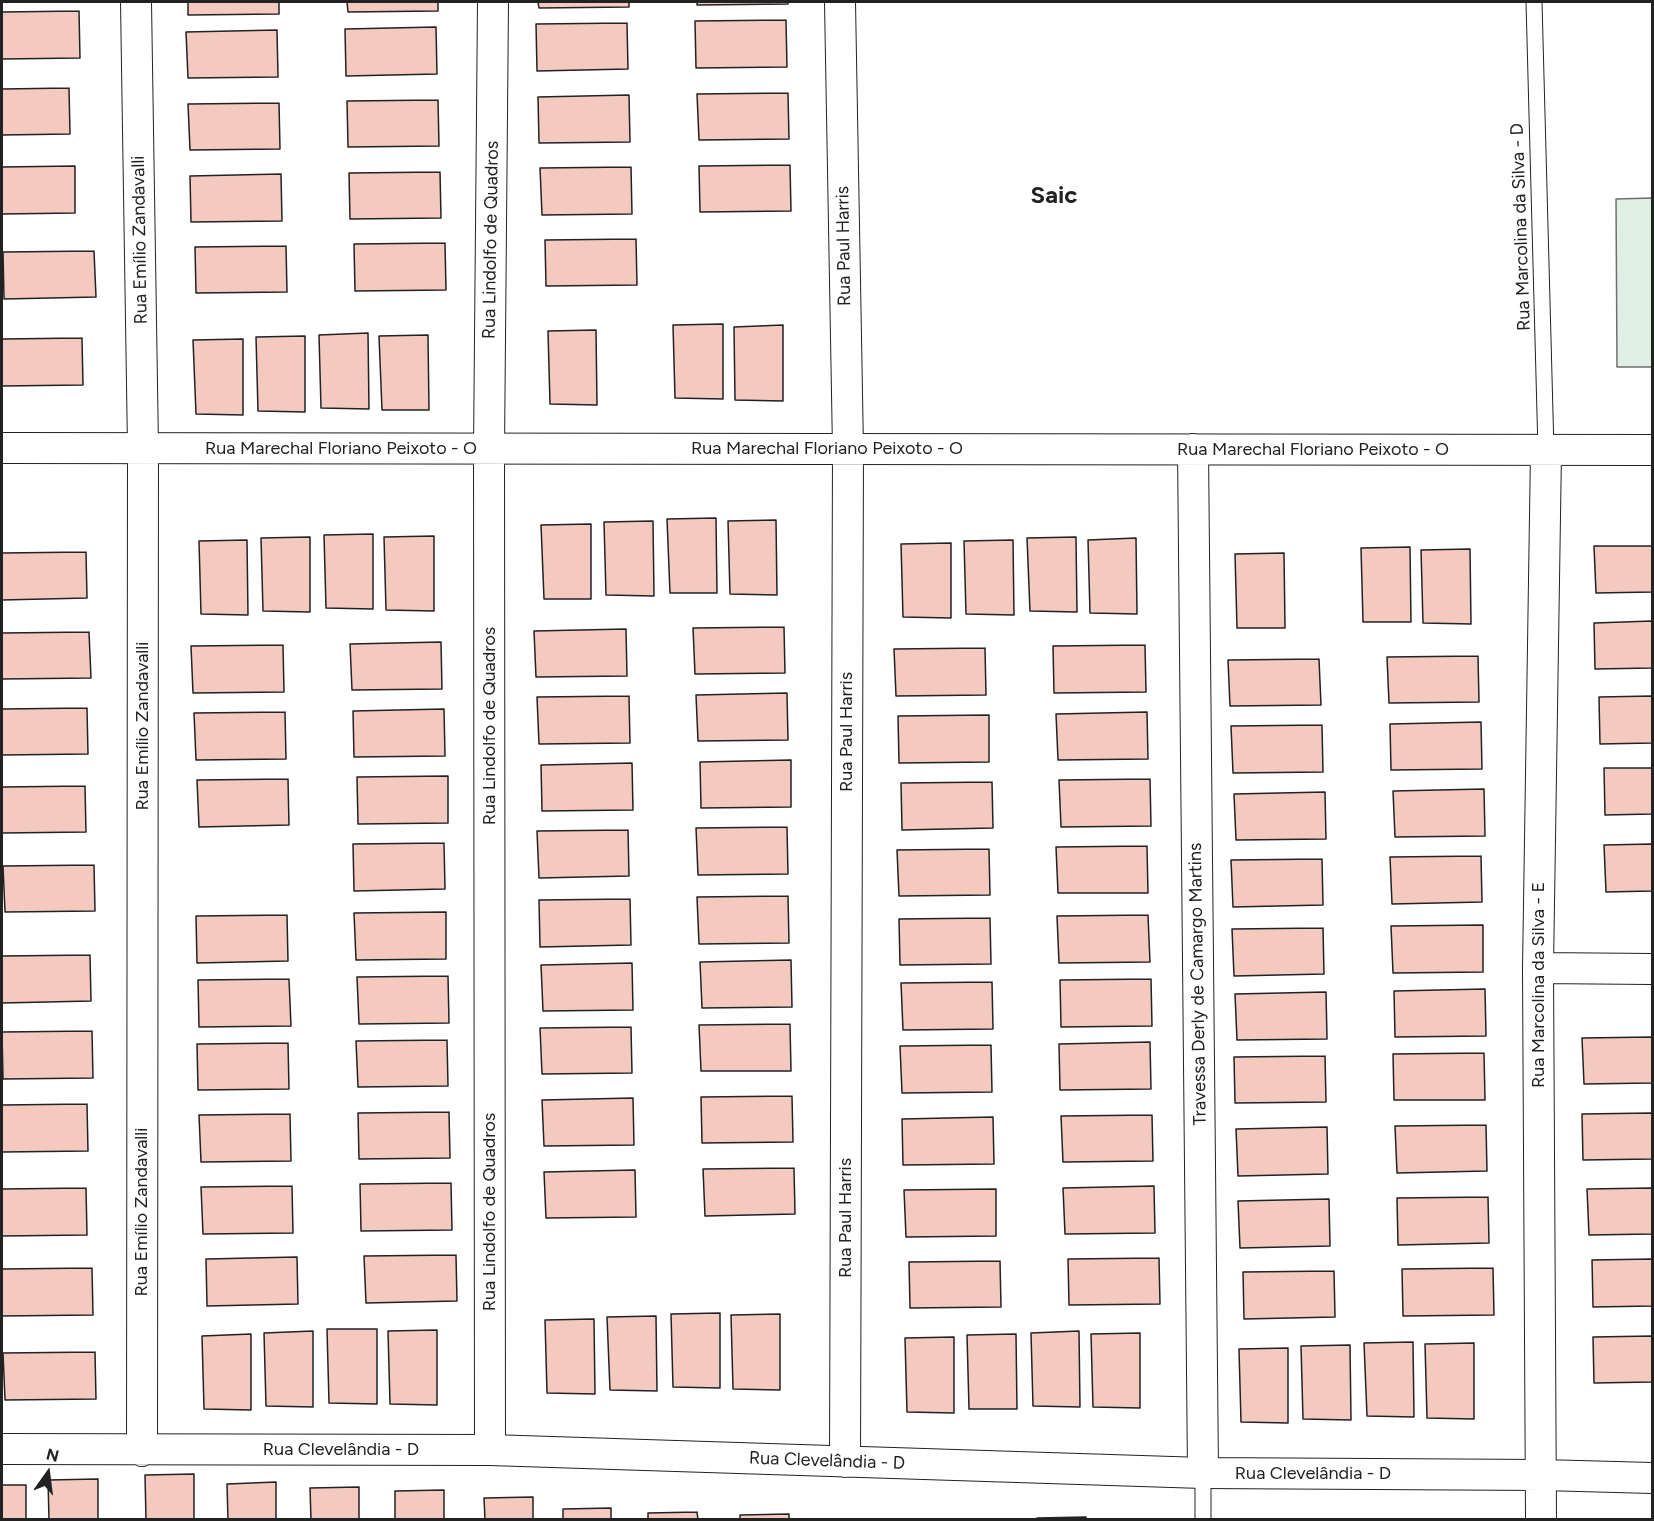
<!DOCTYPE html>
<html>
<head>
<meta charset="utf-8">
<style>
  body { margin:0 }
  #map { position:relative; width:1654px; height:1521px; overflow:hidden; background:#fff; font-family:Figtree,sans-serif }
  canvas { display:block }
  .frame { position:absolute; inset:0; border:3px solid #222; pointer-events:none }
  .north { position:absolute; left:18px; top:1443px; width:60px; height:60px; -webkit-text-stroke:4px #fff; paint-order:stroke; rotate:14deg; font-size:16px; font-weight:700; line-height:24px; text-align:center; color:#222 }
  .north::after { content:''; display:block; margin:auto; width:21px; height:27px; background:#222; clip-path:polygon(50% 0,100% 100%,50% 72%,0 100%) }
</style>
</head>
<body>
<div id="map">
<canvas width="1654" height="1521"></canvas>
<div class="frame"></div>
<div class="north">N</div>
</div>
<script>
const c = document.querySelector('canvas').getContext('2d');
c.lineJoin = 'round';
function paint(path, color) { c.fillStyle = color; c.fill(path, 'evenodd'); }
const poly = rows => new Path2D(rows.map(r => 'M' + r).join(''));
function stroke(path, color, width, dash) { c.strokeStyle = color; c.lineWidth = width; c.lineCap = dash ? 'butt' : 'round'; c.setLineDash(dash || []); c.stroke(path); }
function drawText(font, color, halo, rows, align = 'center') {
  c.font = font + ' Figtree,sans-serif'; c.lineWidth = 4.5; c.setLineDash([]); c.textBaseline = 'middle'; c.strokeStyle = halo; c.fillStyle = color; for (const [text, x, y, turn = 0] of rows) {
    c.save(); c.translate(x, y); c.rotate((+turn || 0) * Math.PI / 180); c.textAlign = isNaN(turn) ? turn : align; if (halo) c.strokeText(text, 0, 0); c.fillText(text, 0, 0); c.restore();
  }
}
const green = poly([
  [1652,198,1652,367,1617,367,1616,199,1652,198]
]);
const building = poly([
  [188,2,279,2,279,14,188,15,188,2],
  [347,2,438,2,438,11,348,12,347,2],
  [538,2,629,2,629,7,539,8,538,2],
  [697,2,788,2,788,4,697,5,697,2],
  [79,11,80,58,2,59,2,12,79,11],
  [786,20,787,67,696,68,695,21,786,20],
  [627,23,628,69,537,71,536,24,627,23],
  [436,27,437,74,346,76,345,29,436,27],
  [277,30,278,77,188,78,186,32,277,30],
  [69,88,70,134,2,135,2,89,69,88],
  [788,93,789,139,699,140,697,94,788,93],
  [629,95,630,142,539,143,538,97,629,95],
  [438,100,439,146,348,147,347,101,438,100],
  [279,103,280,149,190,150,188,104,279,103],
  [790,165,791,211,700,212,699,166,790,165],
  [75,166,75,213,2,214,2,167,75,166],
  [631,167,632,214,542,215,540,168,631,167],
  [440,172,441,218,350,219,349,173,440,172],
  [281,174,282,221,191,222,190,176,281,174],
  [636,239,637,285,546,286,545,240,636,239],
  [445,243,446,290,355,291,354,244,445,243],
  [286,246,287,292,196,293,195,247,286,246],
  [94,251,96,297,4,299,3,252,94,251],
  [723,324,723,399,675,398,673,325,723,324],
  [783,325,783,401,735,400,734,327,783,325],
  [596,330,597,405,550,404,548,331,596,330],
  [368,333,369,409,321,408,319,335,368,333],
  [428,335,429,410,382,410,379,336,428,335],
  [305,336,305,412,258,411,256,337,305,336],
  [82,338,83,385,2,386,2,339,82,338],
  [243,339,243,415,196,414,193,340,243,339],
  [716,518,717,593,670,593,667,519,716,518],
  [776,520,777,595,730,594,728,521,776,520],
  [653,521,654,596,606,595,604,522,653,521],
  [591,524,591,599,544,599,541,525,591,524],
  [373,534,373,609,326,608,324,535,373,534],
  [434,536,434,611,386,610,384,537,434,536],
  [310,537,310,612,263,611,261,538,310,537],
  [1076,537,1077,612,1030,611,1027,538,1076,537],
  [1136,538,1137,614,1090,613,1088,540,1136,538],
  [247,540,248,615,201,614,199,541,247,540],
  [1013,540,1014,615,966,614,964,541,1013,540],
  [951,543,951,618,903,617,901,544,951,543],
  [1594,546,1652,546,1652,592,1596,593,1594,546],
  [1410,547,1411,622,1363,622,1361,548,1410,547],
  [1470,549,1471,624,1423,623,1421,550,1470,549],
  [86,552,87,598,2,600,2,553,86,552],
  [1284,553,1285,628,1237,628,1235,554,1284,553],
  [1652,621,1652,668,1595,669,1594,623,1652,621],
  [784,627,785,673,695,674,693,628,784,627],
  [626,629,627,676,536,677,534,631,626,629],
  [89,632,91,678,2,679,2,633,89,632],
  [441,642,442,689,352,690,350,644,441,642],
  [283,645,284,692,193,693,191,646,283,645],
  [1145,645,1146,692,1054,693,1053,646,1145,645],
  [985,648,986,695,896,696,894,649,985,648],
  [1478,656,1479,702,1389,703,1387,657,1478,656],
  [1319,659,1321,705,1230,706,1228,660,1319,659],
  [787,693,788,740,698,741,696,695,787,693],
  [629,696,630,743,539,744,537,697,629,696],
  [1652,696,1652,743,1600,744,1599,697,1652,696],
  [87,708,88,754,2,755,2,709,87,708],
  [444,709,445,756,354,757,353,711,444,709],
  [285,712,286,759,196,760,194,713,285,712],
  [1147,712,1148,759,1058,760,1056,714,1147,712],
  [989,715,989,762,899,763,898,716,989,715],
  [1481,722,1482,769,1391,770,1390,724,1481,722],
  [1322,725,1323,772,1233,773,1231,726,1322,725],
  [791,760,791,807,701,808,700,762,791,760],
  [632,763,633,810,542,811,541,765,632,763],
  [1604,768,1652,768,1652,814,1605,815,1604,768],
  [448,776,448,823,358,824,357,777,448,776],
  [288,779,289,825,199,827,197,780,288,779],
  [1150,779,1151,826,1061,827,1059,780,1150,779],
  [992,782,993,828,902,830,901,783,992,782],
  [85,786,86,832,2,833,2,787,85,786],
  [1484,789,1485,836,1395,837,1393,791,1484,789],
  [1325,792,1326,839,1236,840,1234,794,1325,792],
  [787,827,788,874,698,875,696,828,787,827],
  [628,830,629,876,539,878,537,831,628,830],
  [444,843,445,889,354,891,353,844,444,843],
  [1652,844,1652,891,1606,892,1604,845,1652,844],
  [1147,846,1148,893,1058,893,1056,847,1147,846],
  [989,849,990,895,899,896,897,850,989,849],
  [1481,856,1482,902,1392,904,1390,857,1481,856],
  [1322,859,1323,905,1233,907,1231,860,1322,859],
  [94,865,95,911,5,912,3,866,94,865],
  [788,896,789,943,699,944,697,897,788,896],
  [630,899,631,945,540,947,539,900,630,899],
  [446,912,446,959,356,960,354,913,446,912],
  [287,915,288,961,197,963,196,916,287,915],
  [1148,915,1150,962,1059,963,1057,916,1148,915],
  [990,918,991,964,900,965,899,919,990,918],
  [1483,925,1483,972,1393,973,1391,926,1483,925],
  [1323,928,1324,974,1234,976,1232,929,1323,928],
  [90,955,91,1001,2,1003,2,956,90,955],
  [791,960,792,1007,702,1008,700,962,791,960],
  [632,963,633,1010,543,1011,541,965,632,963],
  [448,976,449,1023,359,1024,357,977,448,976],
  [289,979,291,1026,199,1027,198,980,289,979],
  [1151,979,1152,1026,1061,1027,1060,980,1151,979],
  [992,982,993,1029,903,1030,901,983,992,982],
  [1485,989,1486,1036,1395,1037,1394,991,1485,989],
  [1326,992,1327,1039,1237,1040,1235,994,1326,992],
  [790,1024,791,1071,701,1071,699,1025,790,1024],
  [631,1027,632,1073,542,1074,540,1028,631,1027],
  [92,1031,93,1078,3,1079,2,1032,92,1031],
  [1652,1037,1652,1083,1584,1084,1582,1038,1652,1037],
  [447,1040,448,1086,358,1087,356,1041,447,1040],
  [1150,1042,1151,1089,1060,1090,1059,1044,1150,1042],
  [288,1043,289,1089,198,1090,197,1044,288,1043],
  [991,1045,992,1092,902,1093,900,1046,991,1045],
  [1484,1053,1485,1100,1394,1100,1393,1054,1484,1053],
  [1325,1056,1326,1102,1235,1103,1234,1057,1325,1056],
  [792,1096,793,1142,702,1143,701,1097,792,1096],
  [633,1098,634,1145,544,1146,542,1100,633,1098],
  [87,1104,88,1151,2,1152,2,1105,87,1104],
  [449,1112,450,1158,359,1159,358,1113,449,1112],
  [1652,1113,1652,1159,1583,1160,1582,1114,1652,1113],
  [290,1114,291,1161,201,1162,199,1115,290,1114],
  [1152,1115,1153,1161,1063,1162,1061,1116,1152,1115],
  [993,1117,994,1164,903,1165,902,1119,993,1117],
  [1486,1125,1487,1171,1397,1173,1395,1126,1486,1125],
  [1327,1127,1328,1174,1238,1176,1236,1129,1327,1127],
  [794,1168,795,1214,705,1216,703,1169,794,1168],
  [635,1170,636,1217,546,1218,544,1172,635,1170],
  [451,1183,452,1230,361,1231,360,1184,451,1183],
  [292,1186,293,1233,203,1234,201,1187,292,1186],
  [1154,1186,1155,1233,1065,1234,1063,1188,1154,1186],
  [86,1188,87,1235,2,1236,2,1189,86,1188],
  [1652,1188,1652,1234,1589,1235,1587,1189,1652,1188],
  [996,1189,996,1236,906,1237,904,1190,996,1189],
  [1488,1197,1489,1243,1398,1245,1397,1198,1488,1197],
  [1329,1199,1330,1246,1240,1248,1238,1201,1329,1199],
  [456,1255,457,1301,366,1303,364,1256,456,1255],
  [297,1257,298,1304,207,1306,206,1259,297,1257],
  [1159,1258,1160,1304,1069,1305,1068,1259,1159,1258],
  [1652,1259,1652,1306,1593,1307,1592,1260,1652,1259],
  [1000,1261,1001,1307,910,1308,909,1262,1000,1261],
  [92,1268,93,1315,2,1316,2,1269,92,1268],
  [1493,1268,1494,1315,1403,1316,1402,1269,1493,1268],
  [1334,1271,1335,1317,1244,1319,1243,1272,1334,1271],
  [720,1313,720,1388,673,1387,671,1314,720,1313],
  [780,1314,780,1390,733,1389,731,1315,780,1314],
  [656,1316,657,1391,610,1390,607,1317,656,1316],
  [594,1319,595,1394,547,1393,545,1320,594,1319],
  [327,1329,377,1329,377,1404,329,1403,327,1329],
  [437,1330,437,1405,390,1404,388,1331,437,1330],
  [313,1331,313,1407,266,1406,264,1333,313,1331],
  [1079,1331,1080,1407,1033,1406,1031,1333,1079,1331],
  [1140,1333,1140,1408,1093,1407,1091,1334,1140,1333],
  [251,1334,251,1410,204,1409,202,1336,251,1334],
  [1016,1334,1017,1409,969,1409,967,1335,1016,1334],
  [1652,1336,1652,1382,1594,1383,1593,1337,1652,1336],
  [954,1337,954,1413,907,1412,905,1338,954,1337],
  [1413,1342,1414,1417,1367,1416,1364,1343,1413,1342],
  [1474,1343,1474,1419,1427,1418,1425,1344,1474,1343],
  [1350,1345,1351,1420,1303,1419,1301,1346,1350,1345],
  [1288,1348,1288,1423,1241,1422,1239,1349,1288,1348],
  [95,1352,96,1399,5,1400,3,1353,95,1352],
  [194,1474,194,1520,146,1520,145,1475,194,1474],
  [98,1479,98,1520,49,1520,48,1480,98,1479],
  [276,1482,276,1520,228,1520,227,1484,276,1482],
  [2,1485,26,1485,26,1520,2,1520,2,1485],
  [359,1487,359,1520,311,1520,310,1488,359,1487],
  [444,1490,444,1520,395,1520,395,1491,444,1490],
  [533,1497,533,1520,485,1520,484,1498,533,1497],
  [611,1508,611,1520,563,1520,563,1509,611,1508],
  [697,1512,698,1520,648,1520,648,1513,697,1512],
  [789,1514,789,1520,740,1520,740,1515,789,1514],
  [1086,1517,1086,1520,1037,1520,1037,1518,1086,1517]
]);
const lane = poly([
  [1534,2,1546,451],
  [1203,1473,1203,1520]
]);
const street = poly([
  [136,2,143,448,142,1451],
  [840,2,848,449,845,1462],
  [2,448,1652,450],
  [1193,449,1203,1473],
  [1538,968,1652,969],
  [2,1449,490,1450,1203,1473,1542,1475,1652,1478],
  [490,1450,489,449,493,2],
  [1541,1520,1538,968,1546,451]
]);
const streetNames = [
  ["Rua Marcolina da Silva - D",1521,227,-92],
  ["Rua Emílio Zandavalli",140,240,-91],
  ["Rua Lindolfo de Quadros",491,240,-89],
  ["Rua Paul Harris",844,246,-91],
  ["Rua Marechal Floriano Peixoto - O",341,449],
  ["Rua Marechal Floriano Peixoto - O",827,449],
  ["Rua Marechal Floriano Peixoto - O",1313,450],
  ["Rua Emílio Zandavalli",143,726,-90],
  ["Rua Lindolfo de Quadros",490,726,-90],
  ["Rua Paul Harris",847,732,-90],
  ["Travessa Derly de Camargo Martins",1198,984,-91],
  ["Rua Marcolina da Silva - E",1539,985,-90],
  ["Rua Emílio Zandavalli",142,1212,-90],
  ["Rua Lindolfo de Quadros",490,1212,-90],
  ["Rua Paul Harris",846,1218,-90],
  ["Rua Clevelândia - D",341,1450],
  ["Rua Clevelândia - D",827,1461,2],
  ["Rua Clevelândia - D",1313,1474]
];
const districtNames = [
  ["Saic",1054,196]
];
paint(green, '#e0efe3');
stroke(green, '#6f6f6f', 1.5);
paint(building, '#f3c9c0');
stroke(building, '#222', 1.5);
stroke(lane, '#222', 17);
stroke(street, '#222', 32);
stroke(lane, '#fff', 15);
stroke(street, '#fff', 30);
drawText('18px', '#222', '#fff', streetNames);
drawText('bold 24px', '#222', '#fff', districtNames);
</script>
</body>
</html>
